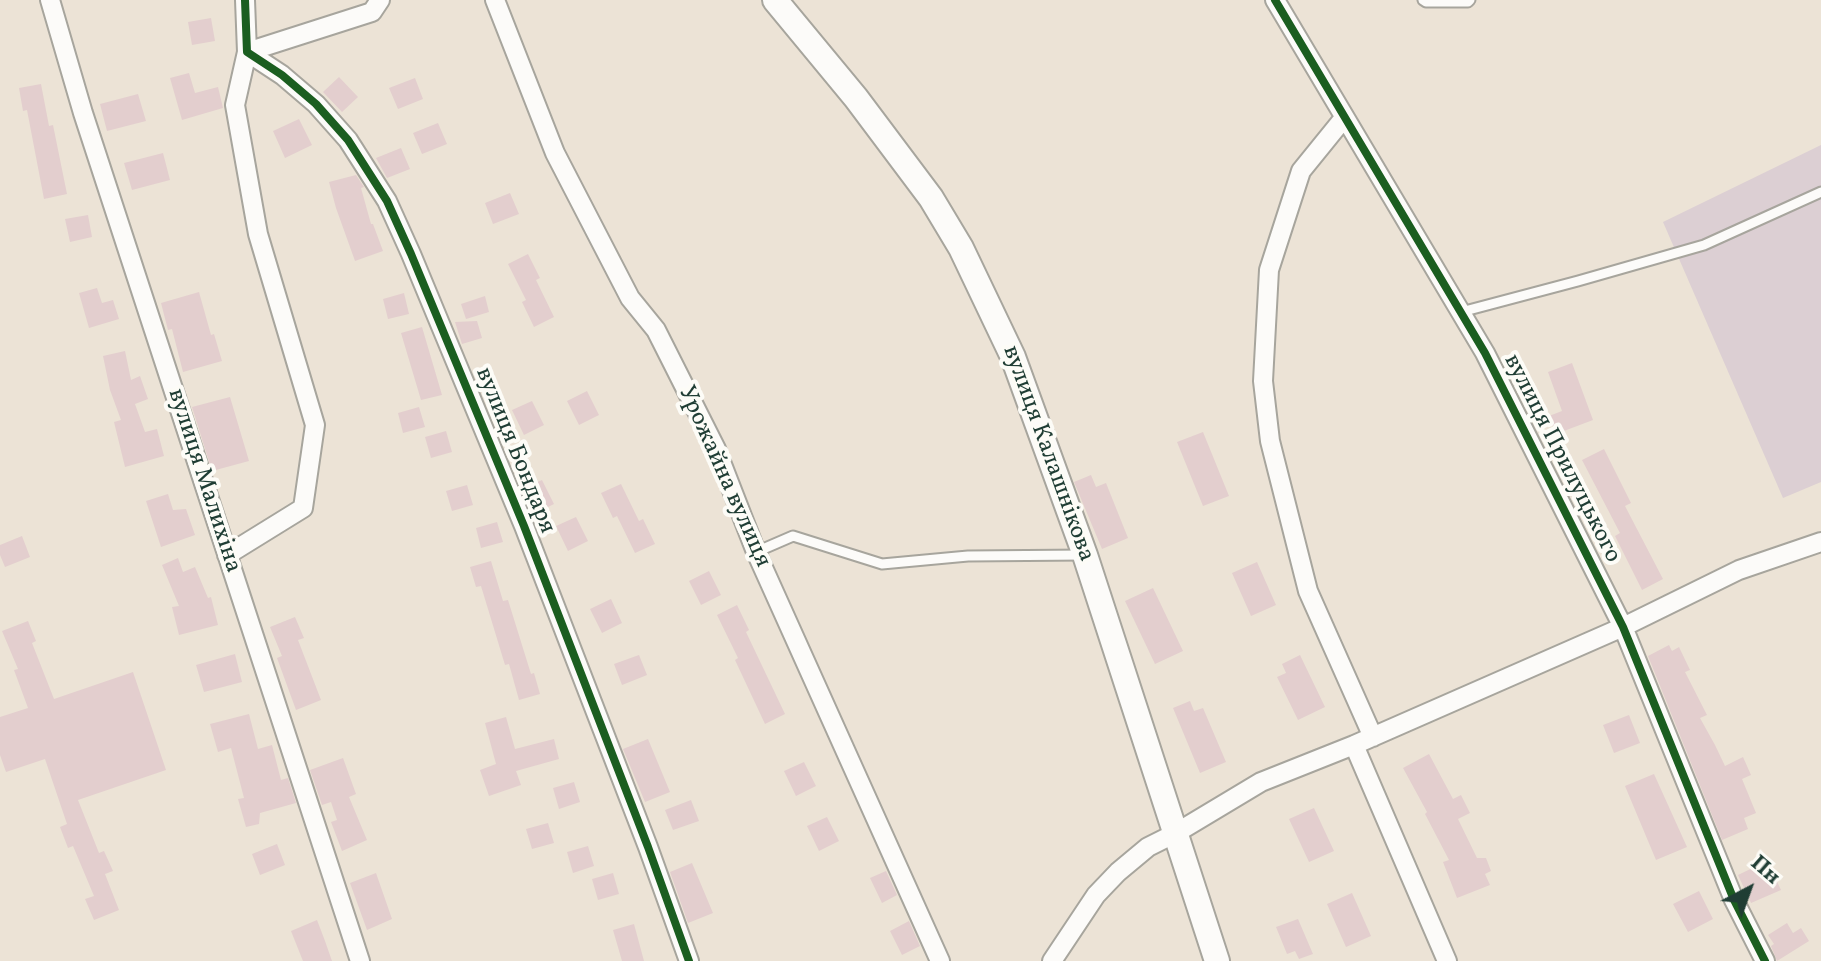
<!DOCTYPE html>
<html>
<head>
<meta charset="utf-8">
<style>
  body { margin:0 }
  #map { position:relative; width:1821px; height:961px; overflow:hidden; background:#ece3d6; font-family:Vollkorn,serif }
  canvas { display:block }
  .north { position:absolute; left:1709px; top:849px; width:80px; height:80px; -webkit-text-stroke:6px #fdfcf7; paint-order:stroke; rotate:41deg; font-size:22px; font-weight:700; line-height:32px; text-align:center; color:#1f3d34 }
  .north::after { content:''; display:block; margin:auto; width:28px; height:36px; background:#1f3d34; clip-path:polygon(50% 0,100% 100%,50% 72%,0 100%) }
</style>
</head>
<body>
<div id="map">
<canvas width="1821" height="961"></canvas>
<div class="north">Пн</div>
</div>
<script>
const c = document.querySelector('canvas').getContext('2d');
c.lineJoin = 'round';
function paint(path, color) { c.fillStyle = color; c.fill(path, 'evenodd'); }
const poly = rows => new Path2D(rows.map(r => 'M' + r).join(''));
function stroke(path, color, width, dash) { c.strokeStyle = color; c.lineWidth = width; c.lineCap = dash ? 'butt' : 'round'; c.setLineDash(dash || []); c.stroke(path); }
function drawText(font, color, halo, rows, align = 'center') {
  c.font = font + ' Vollkorn,serif'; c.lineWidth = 8; c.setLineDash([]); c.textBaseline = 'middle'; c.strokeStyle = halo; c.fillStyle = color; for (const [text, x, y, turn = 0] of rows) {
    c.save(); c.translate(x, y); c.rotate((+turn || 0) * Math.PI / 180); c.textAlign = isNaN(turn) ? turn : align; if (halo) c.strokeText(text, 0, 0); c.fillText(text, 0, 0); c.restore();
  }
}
const industrial = poly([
  [1821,145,1821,482,1783,498,1663,222]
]);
const building = poly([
  [211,18,215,41,192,45,188,22],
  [189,73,195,93,218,87,223,108,182,120,170,78],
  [339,77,358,97,342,112,323,92],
  [415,78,423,99,398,109,389,88],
  [41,84,49,126,53,125,67,194,44,199,27,110,23,111,19,88],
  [138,94,146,121,107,131,100,104],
  [299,119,312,145,285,158,273,131],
  [438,123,447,144,422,154,413,133],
  [401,148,410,169,387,178,376,158],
  [163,153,170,180,132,190,124,163],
  [356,175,364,187,361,188,371,224,373,224,383,251,355,261,336,208,329,182],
  [510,193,519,214,493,224,485,203],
  [88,215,92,237,70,242,65,219],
  [528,254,540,278,536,280,554,317,534,327,522,302,526,300,508,264],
  [97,288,102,303,113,300,119,319,89,328,79,293],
  [199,292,211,335,214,334,222,361,183,372,172,329,168,330,161,303],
  [404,293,409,314,388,319,383,299],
  [485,296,489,312,466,319,461,304],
  [477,321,482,338,462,344,455,322],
  [422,327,442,395,421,400,401,333],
  [125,351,131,380,140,376,148,399,135,404,145,432,157,429,164,456,125,467,114,422,121,420,110,390,103,356],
  [1572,363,1593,420,1556,434,1549,416,1562,411,1548,372],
  [587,391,599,415,579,425,567,401],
  [230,397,249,461,212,471,192,407],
  [532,401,544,425,524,435,512,410],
  [419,407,425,427,403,433,398,413],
  [446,431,452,452,431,458,425,437],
  [1203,432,1229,496,1203,506,1177,442],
  [1604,449,1631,503,1625,506,1663,579,1642,590,1615,536,1620,533,1582,460],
  [1091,475,1096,487,1106,483,1128,538,1102,549,1074,482],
  [542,480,554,504,534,514,522,489],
  [621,484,639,521,643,519,655,544,635,553,617,516,613,518,601,493],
  [467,485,473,505,452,511,446,491],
  [168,494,173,510,186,509,195,535,161,547,146,501],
  [576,517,588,541,568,551,556,526],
  [497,522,503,542,481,548,476,528],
  [22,536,30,557,5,567,0,555,0,545],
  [178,558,183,572,195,567,208,598,211,597,218,625,179,635,172,607,179,606,162,565],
  [491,561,503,601,508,600,531,674,534,673,540,694,519,700,509,664,505,665,481,586,476,587,470,567],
  [1257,562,1276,605,1251,616,1232,573],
  [709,571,721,595,701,605,689,581],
  [1153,588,1183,651,1155,664,1125,601],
  [611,599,622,623,602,633,590,609],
  [737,605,749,630,746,632,785,714,765,724,735,660,738,658,717,615],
  [295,617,304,638,298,640,321,700,296,710,277,658,282,656,270,627],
  [28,621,36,641,32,643,54,699,133,672,166,770,78,800,99,853,104,851,113,871,105,874,119,910,94,920,85,899,94,896,73,846,68,848,60,827,67,824,45,759,6,772,0,755,0,717,28,708,14,670,18,669,2,631],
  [1669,645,1672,651,1679,647,1690,670,1685,672,1707,715,1700,718,1715,745,1725,766,1743,757,1751,775,1742,779,1756,813,1744,818,1748,829,1722,840,1648,656],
  [235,654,242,682,204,692,196,665],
  [639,655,647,675,622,685,614,664],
  [1300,655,1325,707,1298,720,1277,677,1286,673,1282,664],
  [1190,701,1194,711,1203,708,1226,762,1200,773,1173,708],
  [249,714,258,749,272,745,281,780,288,778,296,803,260,813,259,824,246,827,238,799,244,798,231,748,218,752,210,724],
  [1629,715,1640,743,1614,753,1603,725],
  [506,717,515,749,554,739,559,759,516,771,521,785,489,796,480,770,496,764,485,723],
  [648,739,670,792,645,802,623,749],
  [1429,754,1453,799,1461,795,1470,813,1458,819,1477,858,1486,858,1491,871,1485,874,1490,885,1457,898,1443,862,1449,860,1425,814,1427,812,1403,768],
  [343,758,356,794,349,797,367,840,342,851,331,822,337,820,331,802,322,805,310,770],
  [804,762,816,786,796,796,784,771],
  [1654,774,1687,847,1656,860,1625,786],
  [574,782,580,802,559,809,553,788],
  [691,800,699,821,673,830,665,810],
  [1314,808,1334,851,1309,862,1289,819],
  [827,817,839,841,819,851,807,826],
  [548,823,554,843,532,849,526,829],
  [277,844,285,865,260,875,252,854],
  [588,846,594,866,573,873,567,852],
  [1767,861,1781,890,1751,903,1738,875],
  [692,863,713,913,688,923,670,872],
  [886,871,897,895,882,903,870,878],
  [376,873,392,919,367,930,350,883],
  [613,873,619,894,598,900,592,879],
  [1699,891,1713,919,1688,932,1673,904],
  [1352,893,1371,936,1346,947,1327,904],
  [1298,919,1313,954,1299,959,1295,951,1287,954,1276,927],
  [317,920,325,941,332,961,303,961,291,931],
  [909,921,920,946,902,955,890,931],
  [1787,923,1793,933,1801,928,1809,941,1777,961,1771,946,1774,944,1768,935],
  [634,924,644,961,622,961,613,930]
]);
const service = poly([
  [1423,0,1426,2,1468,2,1470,0],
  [1461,312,1578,281,1704,245,1821,192],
  [756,552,793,536,882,564,968,556,1085,555]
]);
const minor = poly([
  [50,0,83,113,360,961],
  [245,0,247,52,282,75,316,104,348,140,387,201,411,254,524,526,648,847,689,961],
  [495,0,555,153,630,298,656,330,716,449,756,552,940,961],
  [1275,0,1485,353,1623,627,1734,900,1765,961],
  [1344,118,1301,171,1269,270,1263,381,1270,441,1308,591,1373,737],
  [227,555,303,508,315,425,258,234,235,105,247,52,372,12,380,0],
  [1354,745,1447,961],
  [1052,961,1096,895,1118,872,1148,847,1176,833,1261,782,1354,745,1623,627,1739,570,1821,542]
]);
const tertiary = poly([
  [775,0,856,98,931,198,961,248,1013,357,1085,555,1217,961]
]);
const cycleway = poly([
  [245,0,247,52,282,75,316,104,348,140,387,201,411,254,524,526,648,847,689,961],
  [1275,0,1485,353,1623,627,1734,900,1765,961]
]);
const streetNames = [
  ["вулиця Бондаря",514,451,68],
  ["вулиця Калашнікова",1047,454,70],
  ["вулиця Прилуцького",1561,459,63],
  ["Урожайна вулиця",723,477,66],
  ["вулиця Малихіна",203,481,72]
];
paint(industrial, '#dccfd3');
paint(building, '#e3cece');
stroke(service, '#a7a59d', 13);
stroke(minor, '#a7a59d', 22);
stroke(tertiary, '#a7a59d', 28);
stroke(service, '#fcfbf9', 9);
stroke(minor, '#fcfbf9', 18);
stroke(tertiary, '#fcfbf9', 24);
stroke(cycleway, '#1b5e20', 8);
drawText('24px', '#1f3d34', '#fdfcf7', streetNames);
</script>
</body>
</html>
